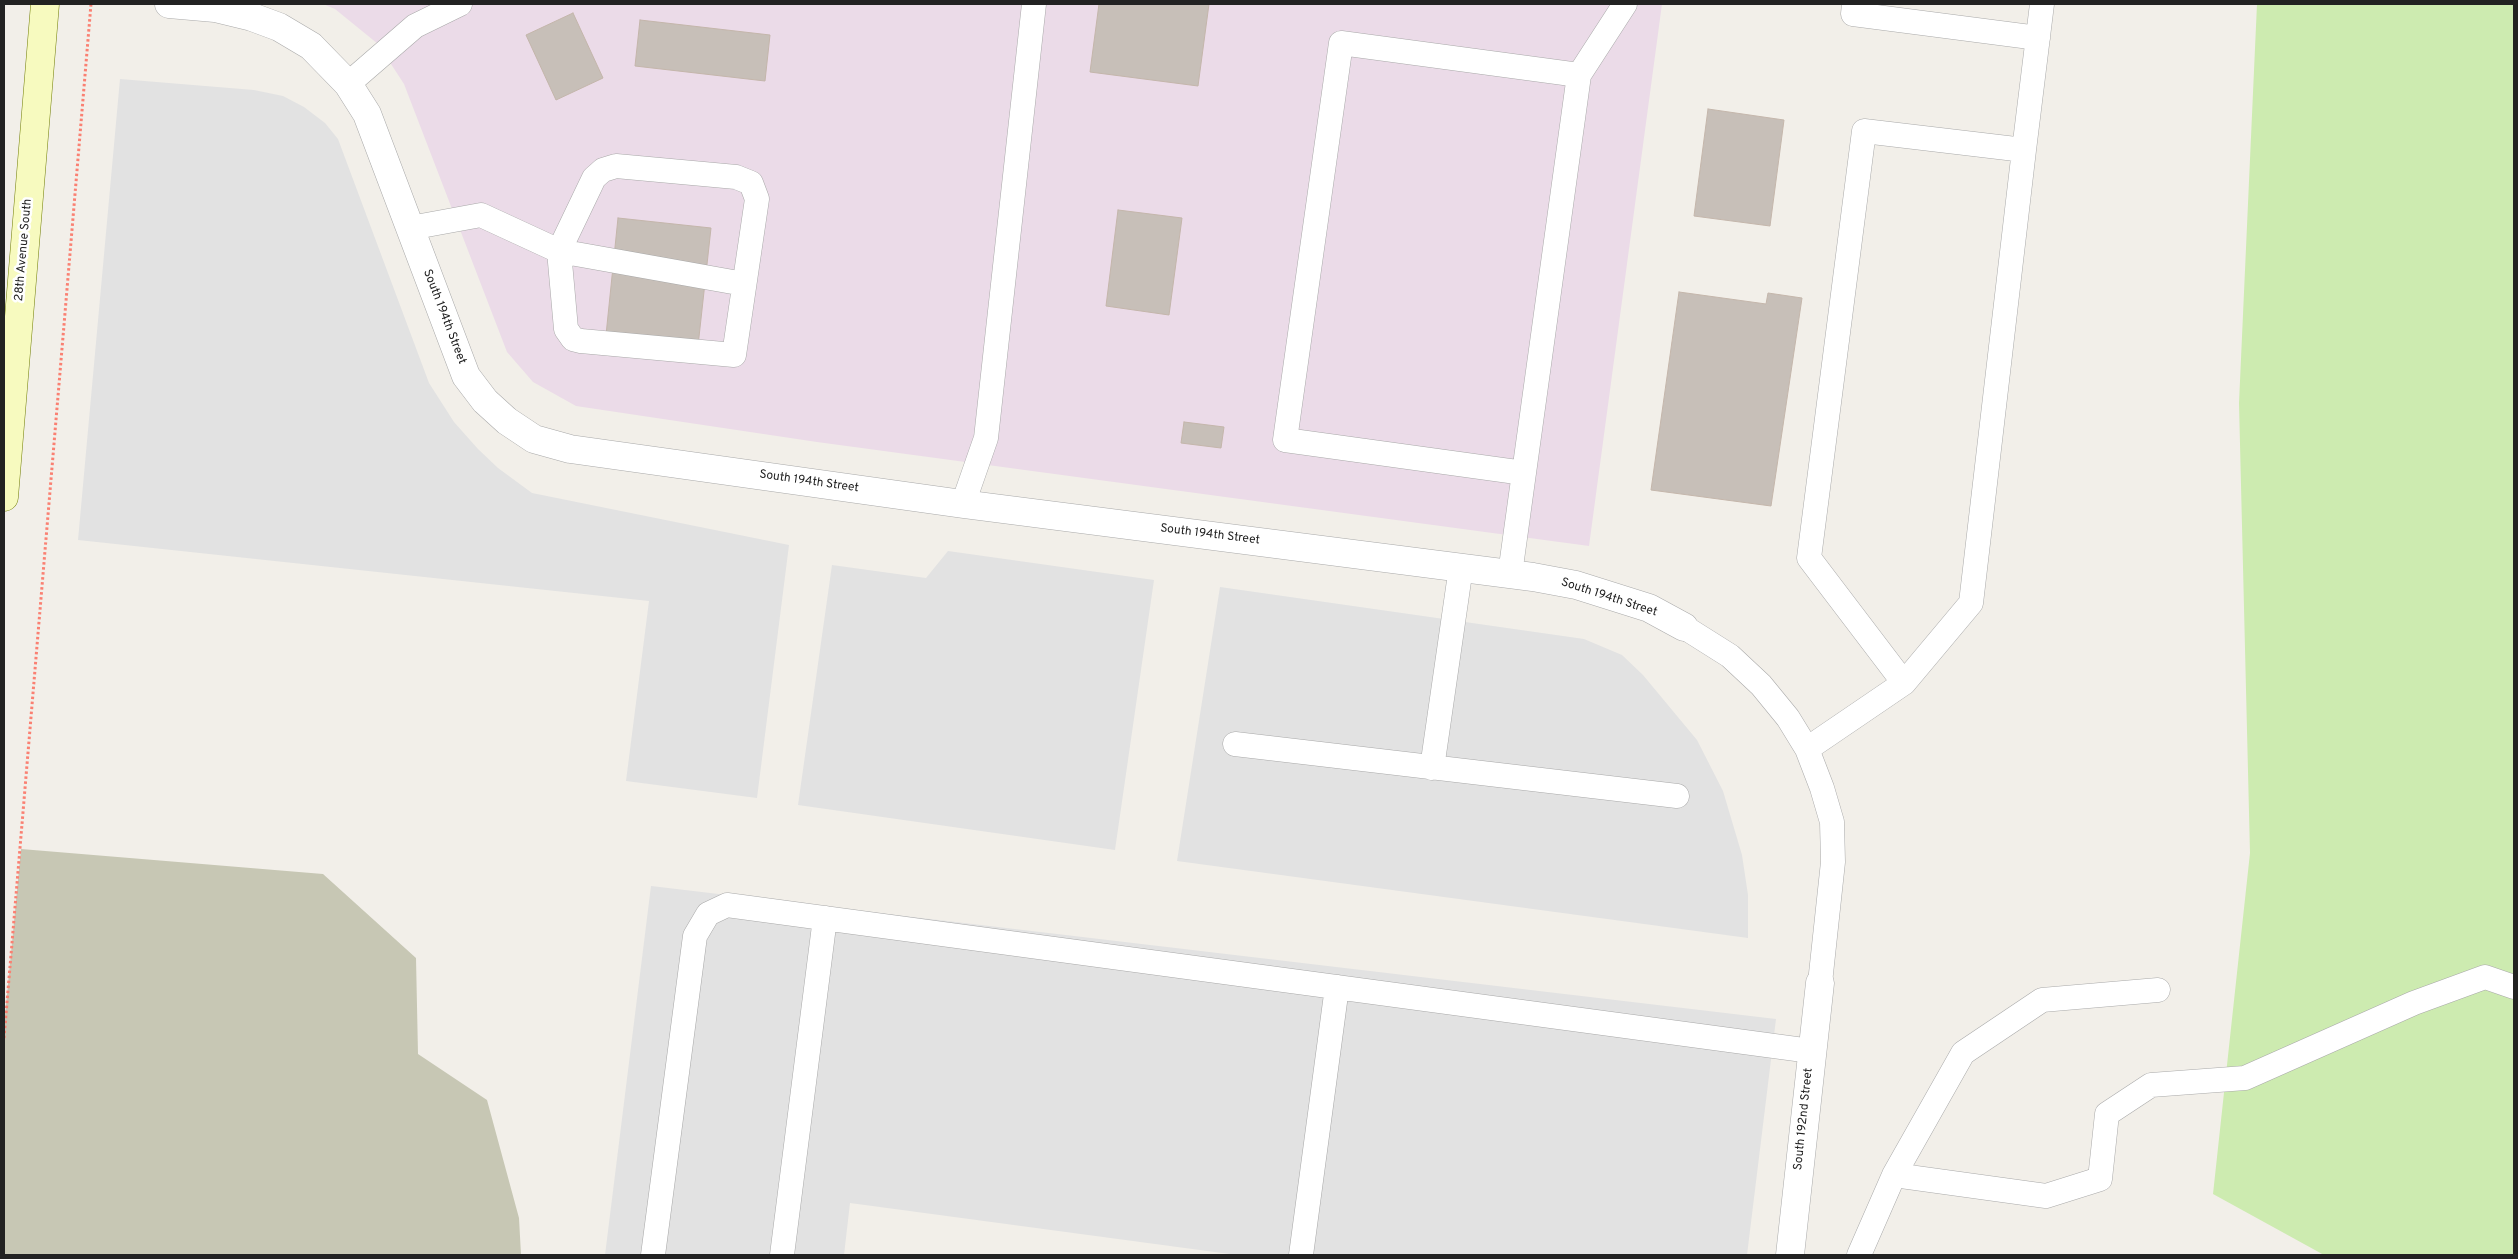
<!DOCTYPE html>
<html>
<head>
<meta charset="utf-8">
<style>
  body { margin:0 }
  #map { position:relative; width:2518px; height:1259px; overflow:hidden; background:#f2efe9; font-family:Overpass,sans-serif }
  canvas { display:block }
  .frame { position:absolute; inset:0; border:5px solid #222; pointer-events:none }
</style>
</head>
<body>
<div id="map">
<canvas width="2518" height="1259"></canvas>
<div class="frame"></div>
</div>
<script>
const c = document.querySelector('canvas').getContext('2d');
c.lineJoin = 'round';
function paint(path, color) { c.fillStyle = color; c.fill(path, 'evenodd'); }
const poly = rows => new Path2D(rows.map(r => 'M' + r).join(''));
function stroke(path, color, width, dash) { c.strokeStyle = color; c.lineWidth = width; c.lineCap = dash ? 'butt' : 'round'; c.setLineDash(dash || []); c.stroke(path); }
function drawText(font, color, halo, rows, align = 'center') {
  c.font = font + ' Overpass,sans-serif'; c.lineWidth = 5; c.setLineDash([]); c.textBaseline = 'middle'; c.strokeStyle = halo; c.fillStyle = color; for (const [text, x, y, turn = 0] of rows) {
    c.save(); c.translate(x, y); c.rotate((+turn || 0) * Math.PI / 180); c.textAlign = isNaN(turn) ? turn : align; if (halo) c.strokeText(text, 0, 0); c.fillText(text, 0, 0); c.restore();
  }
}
const industrial = poly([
  [323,4,1662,4,1589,546,817,442,576,406,533,382,507,352,404,84,378,44,335,9]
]);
const construction = poly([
  [21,849,323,874,416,958,418,1054,487,1100,519,1218,521,1255,4,1255,4,1026]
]);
const grass = poly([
  [2257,4,2514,4,2514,1255,2324,1255,2213,1194,2250,853,2239,403]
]);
const parking = poly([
  [120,79,254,90,283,96,304,107,325,123,338,139,429,383,454,422,478,449,498,468,532,493,789,545,757,798,626,781,649,601,78,540],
  [948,551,1154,580,1115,850,798,805,832,565,926,578],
  [1220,587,1584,639,1622,655,1643,675,1697,740,1723,791,1742,855,1748,895,1748,938,1177,861],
  [651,886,1776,1019,1747,1255,1237,1255,850,1203,844,1255,605,1255]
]);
const building = poly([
  [1099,4,1209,4,1198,86,1090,72,1099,4],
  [573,13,603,78,556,100,526,35,573,13],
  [640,20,770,35,765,81,635,66,640,20],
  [1708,109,1784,120,1770,226,1694,216,1708,109],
  [1118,210,1182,218,1169,315,1106,306,1118,210],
  [618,218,711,228,698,346,606,335,618,218],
  [1679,292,1766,304,1768,293,1802,298,1771,506,1651,490,1679,292],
  [1184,422,1224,427,1221,448,1181,443,1184,422]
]);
const path = poly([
  [4,1038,91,4]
]);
const lane = poly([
  [1854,4,1853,14,2038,38],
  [348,84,415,26,460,4],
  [2024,150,2042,4],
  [616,166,736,177,751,183,757,199,734,355,581,341,573,339,566,329,559,251,594,178,603,170,616,166],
  [410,228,481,215,559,251,744,284],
  [1524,473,1285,440,1341,43,1579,75],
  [963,504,986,438,1034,4],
  [1510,574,1579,75,1625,4],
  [1684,627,1730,656,1761,685,1788,718,1807,749,1822,788,1832,822,1833,862,1820,983],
  [1235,744,1677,796],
  [1807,749,1904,683,1971,603,2024,150,1864,131,1809,558,1904,683],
  [1432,768,1461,567],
  [1894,1175,2046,1196,2100,1179,2107,1114,2151,1085,2245,1078,2414,1003,2485,977,2514,987],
  [653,1255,695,936,708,914,727,905,1811,1051],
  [782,1255,825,918],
  [1301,1255,1337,987],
  [1859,1255,1894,1175,1963,1053,2042,1000,2158,990]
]);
const street = poly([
  [169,4,215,8,252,17,279,27,311,46,348,84,367,114,466,376,485,401,507,421,534,439,570,449,963,504,1533,577,1576,585,1649,608,1684,627],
  [1790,1255,1820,983]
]);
const secondary = poly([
  [4,497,45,4]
]);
const streetNames = [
  ["28th Avenue South",24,250,-85],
  ["South 194th Street",444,317,69],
  ["South 194th Street",809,482,8],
  ["South 194th Street",1210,535,7],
  ["South 194th Street",1609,598,18],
  ["South 192nd Street",1804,1119,-84]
];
paint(industrial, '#ebdbe8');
paint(construction, '#c7c7b4');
paint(grass, '#cdebb0');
paint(parking, '#e2e2e2');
paint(building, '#c7bfb8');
stroke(building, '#c4b6ab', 1);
stroke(lane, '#a9a9a9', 25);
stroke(street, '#a9a9a9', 29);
stroke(secondary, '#707d05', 29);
stroke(path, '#fa8072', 3, [2.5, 2.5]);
stroke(lane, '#fff', 24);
stroke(street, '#fff', 28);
stroke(secondary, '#f7fabf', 28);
drawText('12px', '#222', '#fff', streetNames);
</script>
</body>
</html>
